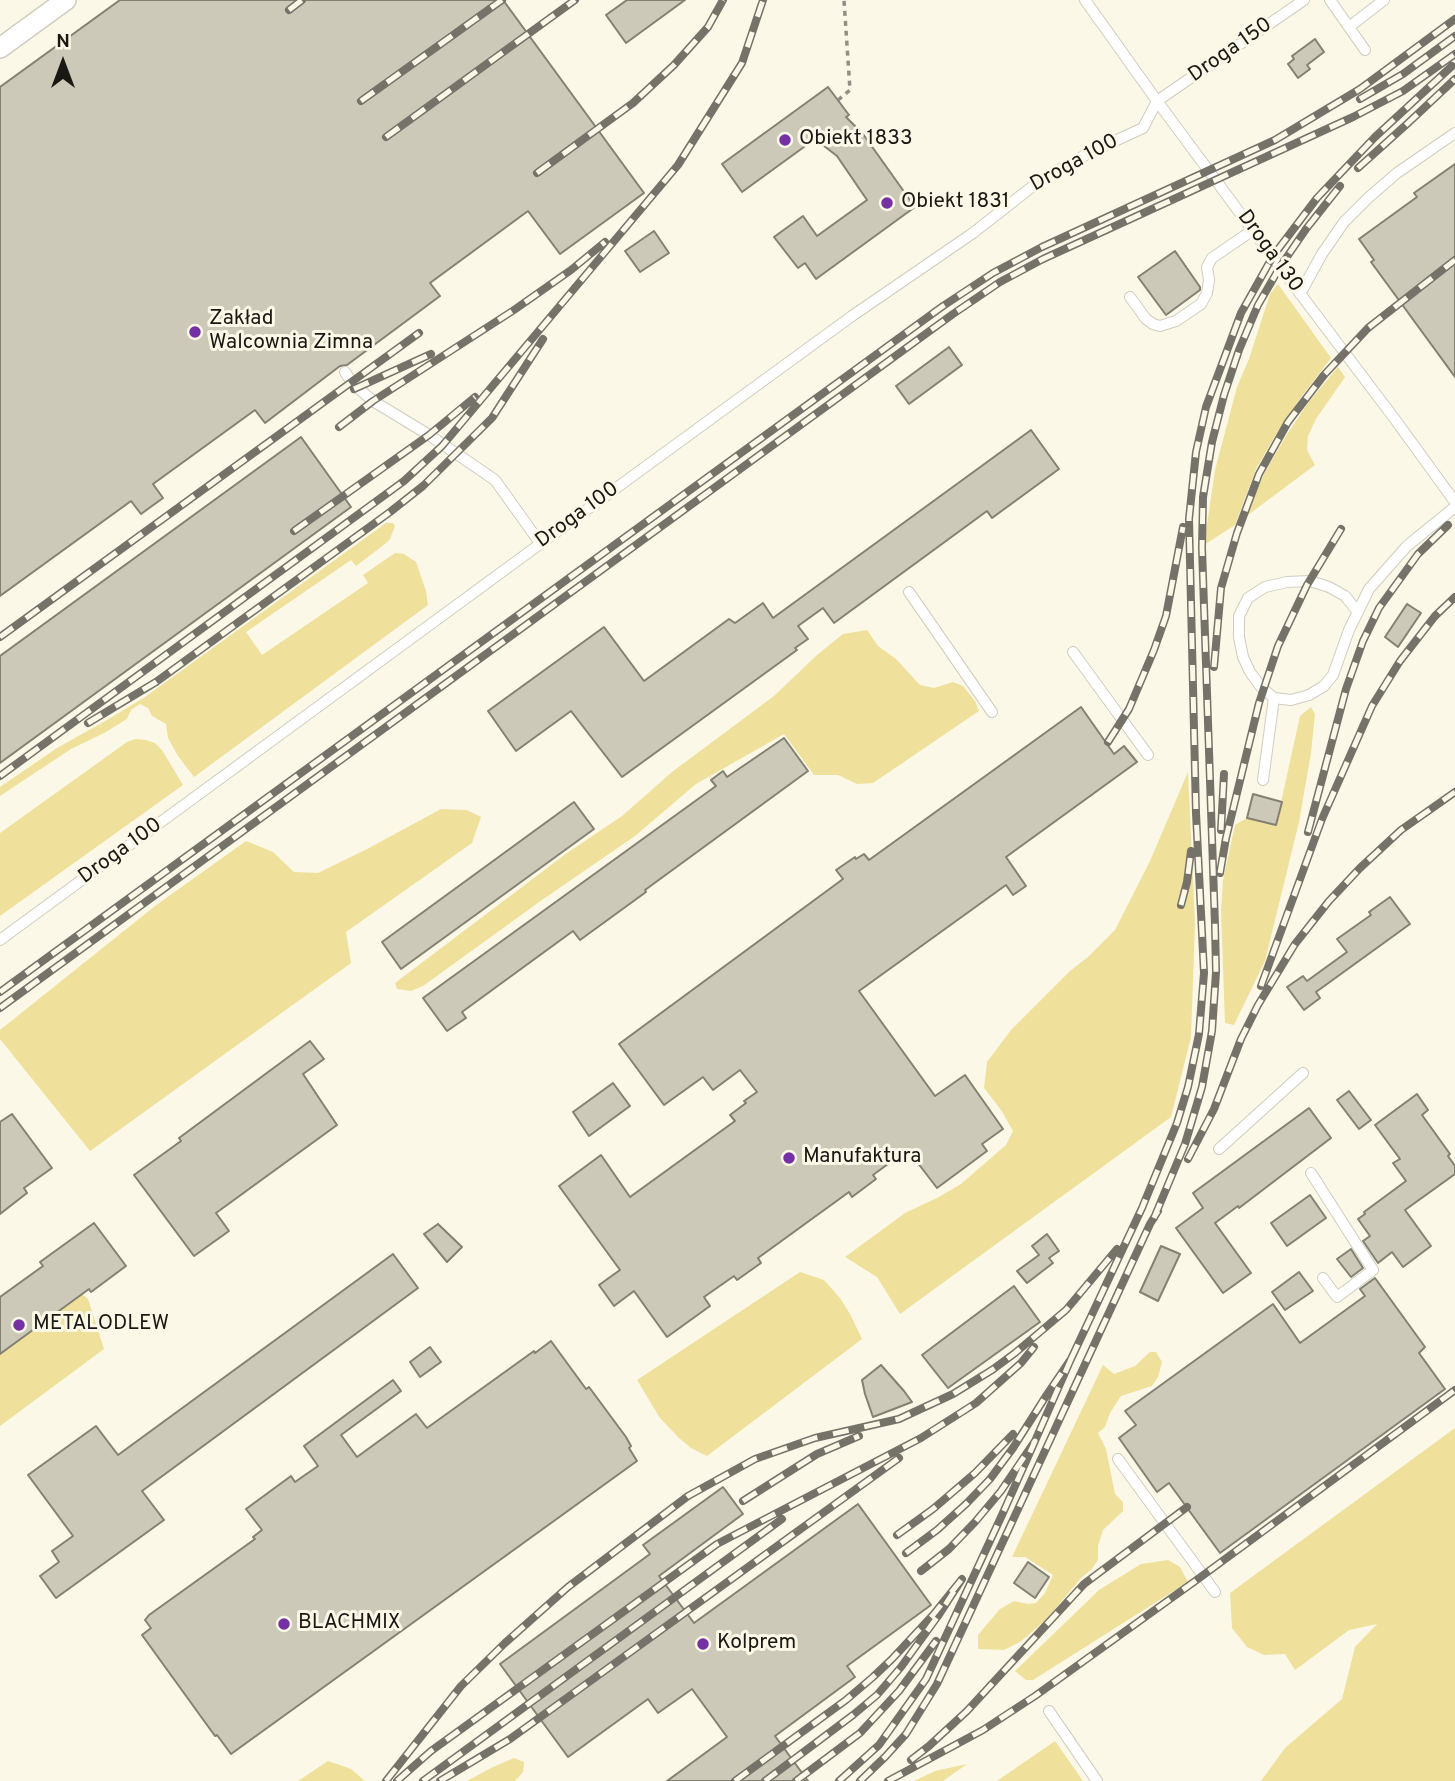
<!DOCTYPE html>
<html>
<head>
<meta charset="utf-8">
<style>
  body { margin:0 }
  #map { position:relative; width:1455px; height:1781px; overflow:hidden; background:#fbf8e7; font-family:Overpass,sans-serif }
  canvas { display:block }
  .north { position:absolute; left:28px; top:28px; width:70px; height:70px; -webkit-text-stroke:5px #fbf8e7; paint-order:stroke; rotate:0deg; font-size:19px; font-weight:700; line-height:28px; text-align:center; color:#1a1813 }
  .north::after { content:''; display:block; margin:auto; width:24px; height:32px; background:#1a1813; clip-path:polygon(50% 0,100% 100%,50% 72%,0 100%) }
</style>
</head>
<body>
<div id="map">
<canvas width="1455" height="1781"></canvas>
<div class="north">N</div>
</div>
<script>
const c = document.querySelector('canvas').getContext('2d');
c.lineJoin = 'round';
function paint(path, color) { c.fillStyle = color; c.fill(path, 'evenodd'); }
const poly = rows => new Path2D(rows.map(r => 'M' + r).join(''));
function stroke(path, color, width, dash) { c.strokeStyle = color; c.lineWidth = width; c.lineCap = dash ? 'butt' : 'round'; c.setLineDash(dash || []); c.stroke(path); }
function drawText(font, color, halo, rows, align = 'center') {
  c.font = font + ' Overpass,sans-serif'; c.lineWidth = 6; c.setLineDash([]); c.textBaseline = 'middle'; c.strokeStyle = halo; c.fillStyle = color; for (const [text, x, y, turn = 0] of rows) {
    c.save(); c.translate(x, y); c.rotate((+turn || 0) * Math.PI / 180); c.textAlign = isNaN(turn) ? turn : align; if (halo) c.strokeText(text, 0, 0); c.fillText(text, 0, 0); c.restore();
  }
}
const green = poly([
  [1278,284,1331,358,1302,396,1278,431,1256,469,1235,525,1204,545,1215,470,1237,387,1249,359,1270,294],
  [1338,367,1345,377,1316,419,1308,436,1307,450,1315,465,1244,518,1265,472,1286,436,1308,403],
  [386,523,393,523,395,526,390,539,385,544,356,566,351,560,246,632,262,655,368,583,363,575,395,553,404,554,416,562,426,591,428,605,194,777,178,756,168,738,166,724,152,716,148,708,140,704,131,710,127,719,104,733,71,749,0,796,0,787,57,748,107,720,145,697],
  [867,630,878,646,896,659,920,685,934,688,953,682,963,686,975,701,979,711,873,783,857,784,838,775,814,775,784,734,696,784,635,836,542,900,423,986,411,991,397,989,395,983,567,853,622,816,672,772,774,696,817,655,843,634],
  [1311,707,1315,714,1311,753,1299,822,1265,961,1234,1025,1225,1023,1221,911,1223,880,1235,825,1247,818,1276,825,1300,716],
  [135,739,146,740,155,743,162,750,183,785,0,916,0,833,127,742],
  [1188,772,1195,923,1191,1037,1171,1117,900,1314,877,1277,845,1257,905,1213,937,1198,961,1184,1006,1145,1013,1131,1001,1110,984,1088,987,1062,1011,1030,1070,971,1088,957,1115,930,1150,861],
  [441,809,467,810,481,817,472,843,346,932,351,963,90,1151,0,1039,0,1030,155,906,246,841,273,852,294,872,318,873,369,848],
  [800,1272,824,1280,840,1298,850,1314,862,1339,707,1456,691,1448,679,1438,660,1418,637,1380],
  [82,1294,88,1299,104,1349,0,1426,0,1354],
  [1150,1352,1156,1352,1162,1362,1158,1377,1152,1386,1121,1396,1110,1413,1105,1427,1098,1433,1106,1449,1115,1494,1123,1502,1123,1511,1103,1530,1098,1546,1098,1560,1091,1570,1081,1578,1046,1620,1020,1642,1004,1650,978,1649,978,1635,1000,1609,1014,1601,1028,1604,1036,1603,1045,1593,1053,1575,1025,1557,1012,1557,1103,1365,1114,1374,1135,1366],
  [1455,1428,1455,1781,1261,1781,1285,1748,1342,1699,1355,1647,1377,1624,1349,1630,1295,1670,1285,1654,1264,1655,1247,1647,1232,1628,1230,1593],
  [1168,1560,1180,1567,1188,1582,1033,1680,1026,1680,1015,1671,1099,1590,1141,1564],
  [1055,1741,1083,1781,997,1781],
  [514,1758,524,1762,523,1772,515,1781,467,1781,491,1768],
  [328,1761,351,1769,365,1781,298,1781],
  [967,1764,943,1781,914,1781,935,1771]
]);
const building = poly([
  [120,0,503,0,644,193,560,254,528,211,430,283,440,296,347,365,340,366,265,423,255,410,153,484,163,498,141,514,131,501,0,596,0,87,120,0],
  [627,0,685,0,626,43,606,15,627,0],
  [1315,39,1324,52,1307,65,1310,69,1298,78,1288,64,1294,59,1292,56,1315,39],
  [828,87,849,115,846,117,863,134,915,207,816,279,805,263,798,268,774,237,803,216,817,236,867,200,837,156,815,139,742,192,722,164,828,87],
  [1455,164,1455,377,1371,262,1374,260,1359,239,1417,197,1414,193,1455,164],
  [654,231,669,253,640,272,625,251,654,231],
  [1175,251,1200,287,1200,290,1166,315,1138,277,1175,251],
  [949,347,962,365,909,404,896,386,949,347],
  [1031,430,1059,469,992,518,987,511,834,623,823,608,798,626,808,639,795,648,797,650,622,777,571,711,516,751,488,711,604,627,644,681,729,619,735,623,763,603,773,618,1031,430],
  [301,437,351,507,0,763,0,656,301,437],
  [1407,604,1421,613,1398,647,1385,637,1407,604],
  [1081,707,1114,754,1124,746,1137,762,1006,857,1026,886,1013,895,1006,885,859,991,935,1096,965,1075,1003,1129,982,1144,987,1151,937,1188,914,1158,909,1161,903,1153,873,1175,876,1179,852,1197,849,1192,758,1258,761,1263,737,1280,734,1276,704,1297,710,1306,667,1337,634,1291,614,1306,599,1285,620,1270,559,1186,601,1155,630,1197,735,1121,730,1115,746,1103,744,1101,757,1092,740,1070,713,1090,703,1077,664,1105,619,1044,843,879,836,870,855,857,856,859,864,854,869,860,1081,707],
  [784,738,808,771,645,890,646,892,580,940,573,931,462,1012,466,1018,447,1031,423,998,716,786,711,780,723,771,727,777,784,738],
  [1253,794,1282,802,1276,825,1247,818,1253,794],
  [574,802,594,829,401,969,382,942,574,802],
  [1390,897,1410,924,1316,992,1320,998,1304,1010,1287,987,1303,976,1307,981,1347,952,1337,939,1371,915,1369,912,1390,897],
  [310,1041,324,1059,303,1074,337,1125,216,1213,229,1231,194,1256,134,1175,181,1141,179,1138,310,1041],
  [613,1083,630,1106,589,1136,573,1112,613,1083],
  [1349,1091,1371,1120,1359,1129,1337,1100,1349,1091],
  [1417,1094,1428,1110,1422,1115,1450,1154,1448,1156,1455,1166,1455,1174,1405,1210,1431,1246,1403,1267,1392,1252,1378,1263,1363,1241,1370,1236,1358,1219,1365,1214,1364,1212,1406,1181,1393,1163,1400,1159,1375,1125,1417,1094],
  [1309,1108,1331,1138,1239,1208,1238,1206,1215,1223,1251,1273,1223,1293,1176,1228,1203,1208,1193,1193,1309,1108],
  [12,1114,52,1168,24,1188,27,1193,0,1214,0,1122,12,1114],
  [1310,1195,1326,1218,1287,1246,1271,1223,1310,1195],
  [94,1223,126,1266,91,1292,89,1289,0,1354,0,1297,43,1266,40,1262,94,1223],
  [438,1224,462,1247,447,1262,424,1234,438,1224],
  [1047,1234,1059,1251,1049,1258,1053,1263,1027,1283,1017,1271,1039,1255,1032,1246,1047,1234],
  [1161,1246,1180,1254,1158,1301,1140,1292,1161,1246],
  [1351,1249,1363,1268,1351,1277,1337,1259,1351,1249],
  [393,1254,418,1288,142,1491,164,1520,56,1598,40,1576,59,1562,52,1551,73,1536,28,1475,96,1426,118,1455,393,1254],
  [1299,1272,1313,1291,1285,1310,1272,1292,1299,1272],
  [1375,1278,1425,1347,1419,1353,1445,1389,1220,1553,1169,1483,1157,1492,1119,1438,1136,1425,1125,1411,1273,1304,1300,1343,1365,1296,1360,1289,1375,1278],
  [1014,1286,1040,1322,948,1388,922,1355,1014,1286],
  [551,1341,586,1389,589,1387,626,1437,631,1446,629,1448,637,1461,231,1754,217,1735,215,1736,142,1635,151,1628,145,1620,149,1615,255,1539,253,1537,262,1530,246,1509,291,1476,295,1482,318,1466,304,1446,393,1380,401,1391,341,1435,357,1457,416,1414,427,1428,534,1351,535,1353,551,1341],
  [430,1347,441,1362,420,1377,410,1362,430,1347],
  [881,1365,904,1391,912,1402,873,1417,865,1394,862,1380,881,1365],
  [723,1487,743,1514,659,1576,694,1623,858,1504,931,1605,847,1666,855,1677,775,1736,808,1781,667,1781,727,1737,692,1689,658,1713,648,1699,568,1757,500,1664,650,1554,643,1545,723,1487],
  [1028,1562,1049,1577,1035,1598,1014,1583,1028,1562]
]);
const path = poly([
  [838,100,850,90,844,0]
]);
const service = poly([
  [1085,0,1157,101,1280,267,1394,418,1455,502],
  [1330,0,1365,50],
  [1349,27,1384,0],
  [1300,294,1322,254,1344,222,1368,198,1397,173,1455,133],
  [1130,297,1146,319,1153,324,1160,326,1176,321,1201,304,1207,293,1209,280,1207,267,1212,258,1253,230],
  [345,372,352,383,373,401,429,435,495,480,540,543],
  [909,592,992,712],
  [1358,612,1345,596,1329,587,1310,581,1287,582,1265,587,1248,598,1239,616,1239,637,1243,657,1250,672,1261,687,1274,698,1291,700,1309,695,1324,686,1333,675,1349,630,1369,589,1407,546,1455,507],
  [1073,652,1148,755],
  [1263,780,1274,698],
  [0,940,645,467,852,316,973,233,1042,179,1091,152,1143,128,1157,101,1304,0],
  [1219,1149,1303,1073],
  [1311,1173,1373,1270,1337,1297,1323,1278],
  [1118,1459,1215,1592],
  [1049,1711,1097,1781]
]);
const minor = poly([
  [0,48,66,0]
]);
const rail = poly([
  [289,10,302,0],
  [1360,99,1403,74,1455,36],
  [361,101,502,0],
  [386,137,575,0],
  [1358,168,1407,124,1455,79],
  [537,173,633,103,674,65,708,27,723,0],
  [354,389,431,354],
  [339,427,373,401,514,310,571,270,605,242],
  [294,531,429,435,475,397],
  [0,637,419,333],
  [1214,667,1221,588,1237,533,1259,474,1288,422,1324,375,1368,328,1455,260],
  [88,723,156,682,390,512,423,486,492,418,543,339],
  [1108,742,1129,709,1154,650,1166,616,1183,527],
  [0,776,404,481,442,446,678,165,742,63,763,0],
  [1221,830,1224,774],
  [1308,832,1346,689,1363,641,1379,608,1418,554,1448,525],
  [1220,873,1226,838,1259,703,1278,646,1307,585,1341,529],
  [1181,905,1187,882,1191,851],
  [1261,986,1322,819,1372,706,1400,661,1435,616,1455,597],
  [0,992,943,306,993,273,1042,247,1275,140,1360,89,1455,19],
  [0,1008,953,314,1000,282,1043,259,1353,117,1403,91,1455,54],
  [1188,1159,1214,1109,1241,1039,1258,1005,1295,944,1329,901,1360,868,1401,830,1455,792],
  [1154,1218,1185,1144,1202,1087,1212,1031,1216,972,1215,925,1202,548,1203,497,1212,442,1224,395,1239,350,1258,305,1280,267,1306,229,1340,186],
  [1071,1359,1142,1208,1177,1123,1188,1087,1199,1034,1204,973,1196,813,1189,519,1196,452,1206,407,1241,313,1273,256,1317,198,1375,137,1452,66],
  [743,1501,817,1454,859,1436],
  [897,1535,933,1509,975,1473,1013,1434],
  [906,1553,937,1530,966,1504,990,1479,1013,1448,1046,1396,1071,1359,1035,1441],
  [911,1760,929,1746,967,1711,1084,1584,1187,1507],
  [386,1781,461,1686,505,1643,568,1587,688,1496,755,1459,815,1438,899,1419,953,1394,992,1370,1015,1353,1066,1310,1117,1249],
  [397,1781,431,1751,717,1544,921,1438,976,1403,1021,1363,1034,1347],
  [423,1781,782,1519],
  [440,1781,510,1739,899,1458],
  [735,1781,846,1700,873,1677,892,1659,933,1615,962,1579,938,1616,901,1667,877,1695,853,1715,765,1781],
  [796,1781,860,1733,899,1691,936,1641],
  [839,1781,879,1745,926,1679,1002,1515,1035,1441,1001,1491,975,1522,949,1549,921,1571],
  [860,1781,885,1757,906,1734,937,1684,1150,1224,1158,1211],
  [888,1781,983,1730,1035,1696,1198,1579,1455,1390]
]);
const markers = [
  [785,140,7,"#7530a3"],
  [887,203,7,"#7530a3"],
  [195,332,7,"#7530a3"],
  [789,1158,7,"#7530a3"],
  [19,1325,7,"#7530a3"],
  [284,1624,7,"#7530a3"],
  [703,1644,7,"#7530a3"]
];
const streetNames = [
  ["Droga 150",1231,51,-35],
  ["Droga 100",1075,164,-29],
  ["Droga 130",1269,252,54],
  ["Droga 100",578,516,-36],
  ["Droga 100",121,852,-36]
];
const poiNames = [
  ["Obiekt 1833",799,140],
  ["Obiekt 1831",901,203],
  ["Zakład",209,320],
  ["Walcownia Zimna",209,344],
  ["Manufaktura",803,1158],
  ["METALODLEW",33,1325],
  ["BLACHMIX",298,1624],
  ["Kolprem",717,1644]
];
paint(green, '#efe19b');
paint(building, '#ccc9b9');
stroke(building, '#848173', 2);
stroke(service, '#d0cdbe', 12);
stroke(minor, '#d0cdbe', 22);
stroke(path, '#928f84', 3.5, [5, 5]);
stroke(service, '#fff', 10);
stroke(minor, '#fff', 19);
stroke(rail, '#757369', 8);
stroke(rail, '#fbf8e7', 5, [16]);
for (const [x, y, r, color] of markers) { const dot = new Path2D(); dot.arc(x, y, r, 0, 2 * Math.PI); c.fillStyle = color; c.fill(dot); stroke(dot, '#fbf8e7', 2.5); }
drawText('21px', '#1a1813', '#fbf8e7', streetNames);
drawText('21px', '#1a1813', '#fbf8e7', poiNames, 'left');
</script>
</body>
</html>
